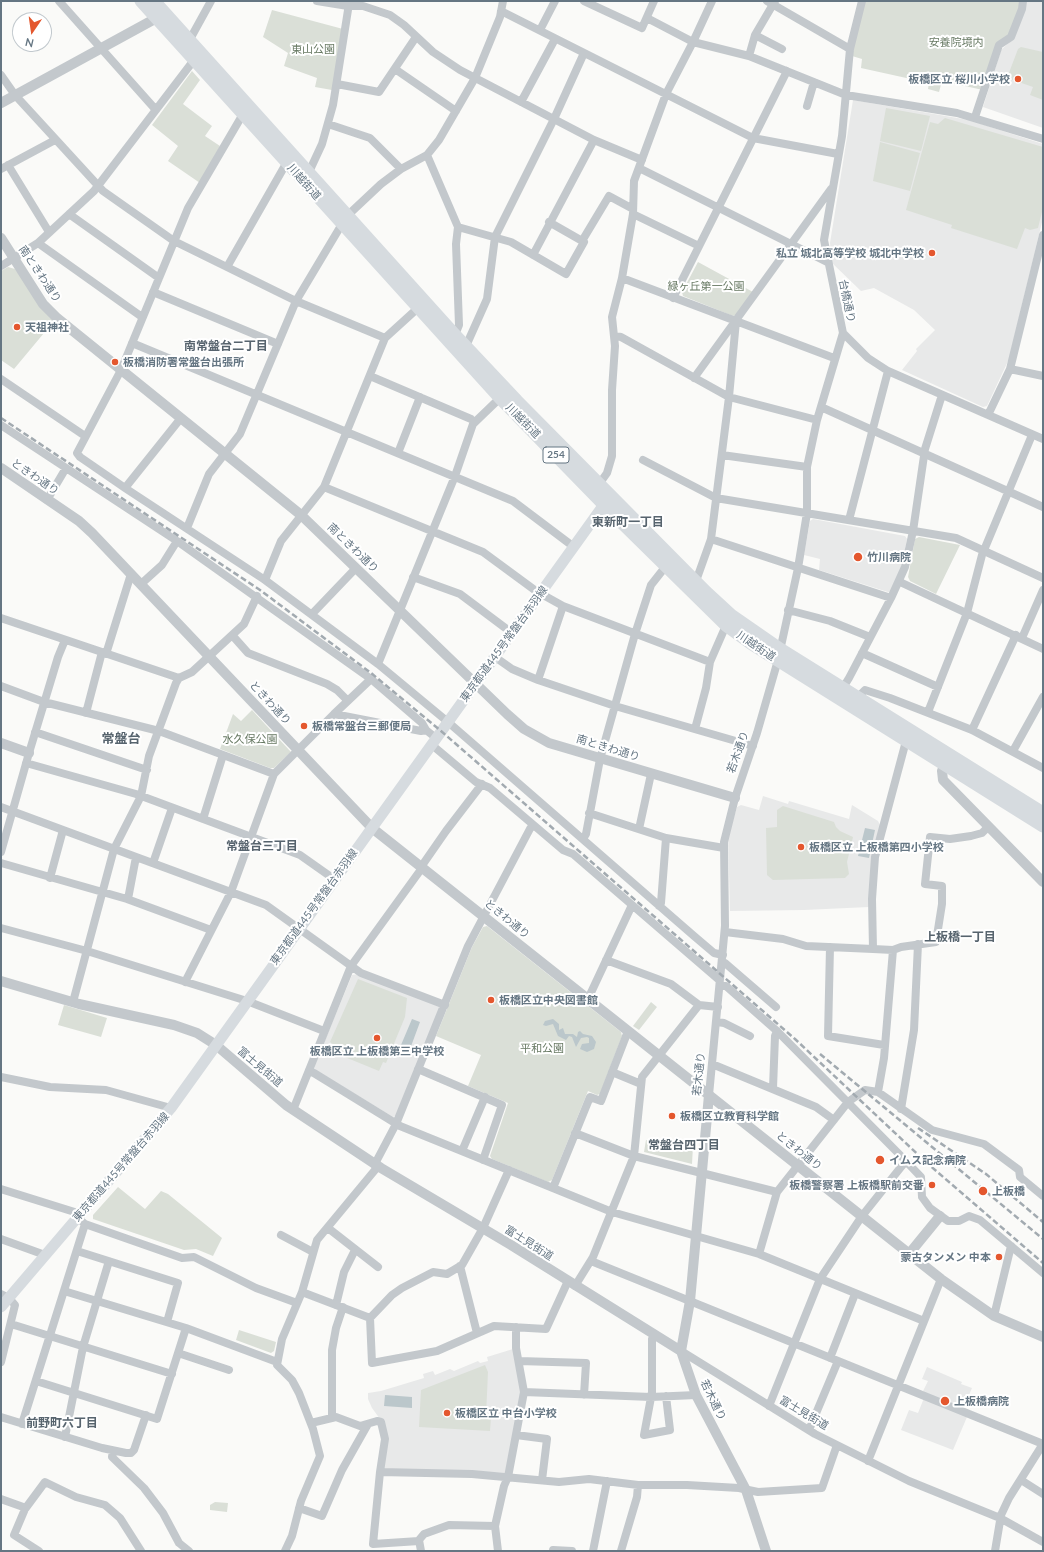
<!DOCTYPE html>
<html>
<head>
<meta charset="utf-8">
<style>
  body { margin:0 }
  #map { position:relative; width:1044px; height:1552px; overflow:hidden; background:#fafaf8; font-family:Lato,sans-serif }
  canvas { display:block }
  .frame { position:absolute; inset:0; border:2px solid #657683; pointer-events:none }
  .north { position:absolute; left:12px; top:12px; width:40px; height:40px; box-sizing:border-box; background:#fff; border:1px solid #c1c8cd; border-radius:50%; rotate:193deg; font-size:11px; font-weight:700; line-height:16px; text-align:center; color:#657683 }
  .north::after { content:''; display:block; margin:auto; width:14px; height:18px; background:#e4572e; clip-path:polygon(50% 0,100% 100%,50% 72%,0 100%) }
</style>
</head>
<body>
<div id="map">
<canvas width="1044" height="1552"></canvas>
<div class="frame"></div>
<div class="north">N</div>
</div>
<script>
const c = document.querySelector('canvas').getContext('2d');
c.lineJoin = 'round';
function paint(path, color) { c.fillStyle = color; c.fill(path, 'evenodd'); }
const poly = rows => new Path2D(rows.map(r => 'M' + r).join(''));
function stroke(path, color, width, dash) { c.strokeStyle = color; c.lineWidth = width; c.lineCap = dash ? 'butt' : 'round'; c.setLineDash(dash || []); c.stroke(path); }
function drawText(font, color, halo, rows, align = 'center') {
  c.font = font + ' Lato,"Noto Sans JP",sans-serif'; c.lineWidth = 4; c.setLineDash([]); c.textBaseline = 'middle'; c.strokeStyle = halo; c.fillStyle = color; for (const [text, x, y, turn = 0] of rows) {
    c.save(); c.translate(x, y); c.rotate((+turn || 0) * Math.PI / 180); c.textAlign = isNaN(turn) ? turn : align; if (halo) c.strokeText(text, 0, 0); c.fillText(text, 0, 0); c.restore();
  }
}
const built = poly([
  [1025,1,1043,1,1043,128,983,107,1001,50,1014,38],
  [853,100,969,120,1043,144,1043,218,1009,359,987,406,983,407,902,370,917,351,916,349,935,330,914,310,874,288,861,291,832,263,830,243],
  [813,519,905,536,907,539,901,569,891,593,819,570,820,559,804,555,810,521],
  [763,796,788,804,789,801,849,819,852,805,878,821,880,825,869,907,804,910,730,911,728,836,737,807,741,805,759,810],
  [358,974,439,1006,440,1010,397,1115,393,1117,317,1071,314,1067,352,975],
  [513,1349,521,1394,507,1470,505,1473,385,1470,383,1467,380,1419,372,1408,368,1399,368,1393,381,1391,424,1378,423,1374,433,1371,435,1375,450,1369,454,1371,478,1361,480,1363,488,1361,487,1357],
  [927,1367,962,1382,961,1384,972,1388,961,1414,967,1417,953,1450,901,1430,909,1410,918,1413,926,1393,923,1391,928,1381,922,1379]
]);
const green = poly([
  [864,1,1022,1,1010,34,999,44,983,90,942,81,939,92,928,89,929,83,861,68,862,59,852,56],
  [272,10,343,29,332,90,315,87,317,78,284,66,288,53,263,37],
  [1021,47,1043,52,1043,100,1030,95,1033,87,1007,78,1018,49],
  [192,71,200,80,183,104,212,126,205,136,220,146,200,183,168,161,178,146,152,125],
  [886,108,930,116,921,151,880,141],
  [945,118,1043,147,1043,208,1038,228,1030,230,1025,228,1017,249,951,228,952,225,906,210,930,122,938,124],
  [880,142,920,153,910,191,873,181],
  [698,262,753,292,737,315,733,316,683,296,682,292],
  [8,267,15,269,54,321,14,369,1,360,1,271],
  [919,537,960,545,936,594,910,581,908,577,915,539],
  [252,710,291,752,274,768,270,768,220,749,233,714,241,721],
  [783,806,834,822,836,827,840,831,853,837,847,862,849,874,845,878,773,880,767,875,766,828,777,827,777,810],
  [487,926,621,1032,622,1036,600,1094,597,1095,588,1091,552,1180,548,1182,492,1159,490,1156,508,1103,468,1086,481,1055,436,1036,472,947,483,927],
  [358,979,407,998,405,1017,386,1063,383,1062,379,1071,330,1051,333,1044,330,1042],
  [651,1002,657,1007,639,1030,633,1026],
  [64,1005,107,1018,101,1037,58,1025],
  [646,1140,693,1146,692,1164,644,1152],
  [118,1187,145,1209,161,1191,168,1194,222,1238,213,1256,196,1249,184,1250,93,1219,93,1215],
  [239,1330,276,1342,274,1351,271,1353,236,1340],
  [485,1365,488,1372,486,1416,491,1417,490,1431,419,1427,421,1390],
  [215,1502,228,1503,227,1512,210,1510,210,1505]
]);
const water = poly([
  [865,828,875,830,869,858,858,856],
  [412,1019,420,1022,410,1049,401,1045],
  [553,1019,559,1024,559,1030,563,1028,565,1034,573,1034,577,1037,578,1032,580,1031,583,1034,592,1036,596,1042,594,1049,587,1052,580,1049,582,1044,589,1043,589,1038,587,1037,581,1038,576,1047,572,1037,569,1036,566,1040,558,1036,553,1024,546,1026,543,1025,545,1021],
  [385,1395,412,1397,412,1408,384,1406]
]);
const minor = poly([
  [59,1,156,110],
  [317,1,348,6,363,6,390,15,404,25,433,52,460,70,594,140,642,160],
  [584,1,642,28,654,1],
  [767,1,850,49],
  [501,11,753,138,838,154],
  [647,18,693,42,749,56,846,95,957,113,1043,139],
  [540,30,555,1],
  [755,35,782,49],
  [189,41,211,1],
  [749,56,755,35,775,1],
  [395,69,456,111],
  [1,75,15,95,103,191,174,241,296,301,385,338],
  [337,84,379,92,416,37],
  [521,102,555,39],
  [807,106,814,82],
  [243,114,188,208,121,370,77,453,80,457,125,488,265,580,378,664,448,722,694,936,714,953,723,955],
  [975,117,999,45,1011,37,1022,9,1023,1],
  [328,124,370,138,401,169],
  [427,155,458,227,511,242,566,274,584,242,549,222],
  [8,165,49,232],
  [639,168,827,262],
  [1,169,55,140],
  [309,172,322,144,333,105,348,10,348,2],
  [69,214,159,278],
  [633,214,699,246],
  [348,215,381,184,401,169,427,155,439,140,475,78,500,17,503,1],
  [582,241,609,196,633,209],
  [38,243,142,317],
  [533,255,594,140],
  [1,266,38,243,94,191,194,60],
  [227,267,287,162],
  [622,278,834,358],
  [153,292,278,344],
  [673,298,787,71],
  [843,333,868,358,888,371,1043,439],
  [455,335,459,325,456,244,458,227],
  [615,336,621,337,729,397,817,420],
  [132,343,513,501,574,547],
  [466,346,487,299,495,237,554,119,584,53],
  [1010,369,1043,376],
  [370,376,471,419,474,422],
  [694,378,831,189],
  [1,379,85,436],
  [821,407,1043,507],
  [988,415,1010,369,1043,235],
  [1,425,177,541,371,679],
  [398,453,420,397],
  [722,455,807,467],
  [643,460,716,498,956,538,1043,578],
  [324,487,483,552,536,591,563,606,710,662,724,630,727,626],
  [597,487,607,473,612,456,612,390,615,346,612,317,622,278,633,214,634,181,666,94,693,42,712,1],
  [125,488,181,418],
  [47,500,66,468],
  [849,520,888,371],
  [187,528,209,474,240,434,296,301,342,224],
  [711,539,891,598],
  [413,577,460,594,512,633],
  [265,580,281,541,324,487,385,338,418,308],
  [696,581,711,539,729,397,736,321],
  [900,582,1043,649],
  [141,584,162,565,177,541],
  [788,610,830,621,870,637],
  [312,614,356,568],
  [1,618,179,678],
  [232,635,248,653,327,684,337,690,348,701],
  [1022,638,1043,590],
  [862,653,938,687],
  [106,654,131,574],
  [495,657,512,669,538,680,615,706,753,746],
  [378,664,455,476,473,424,500,398],
  [538,680,563,606],
  [1,686,44,702,159,731,274,774,334,714],
  [841,691,849,678,891,598,905,567,913,531,925,449,942,395],
  [857,698,865,690,890,698,972,730,1043,768],
  [928,712,967,613,982,555,1032,435],
  [86,713,102,652],
  [695,729,706,688,710,662],
  [426,730,421,731,334,714,371,679,422,723,426,730,436,738],
  [972,730,1016,635],
  [35,732,147,770],
  [432,745,476,782,490,788,563,850,573,854,718,979,720,979],
  [1013,751,1043,697],
  [26,763,136,794,300,855,334,879],
  [1,807,266,905,361,973,445,1005],
  [589,813,666,838,724,848],
  [203,819,223,755],
  [639,829,651,774],
  [583,839,586,834,600,759,635,634,651,585,666,566],
  [1,852,29,753,58,657,65,640],
  [1,863,127,899,211,930],
  [153,863,172,808],
  [421,867,446,831,482,784],
  [50,878,63,830],
  [128,899,136,857],
  [659,906,661,903,666,838],
  [1,928,87,951,247,1001,324,1031],
  [725,932,783,939,806,946,873,949,893,950,901,947,936,942,942,904,942,886,925,884,930,837,950,839,971,836,982,833,988,827],
  [830,947,828,1036,884,1045],
  [873,949,872,899,875,857,906,741],
  [606,960,671,984,699,1005,718,1007],
  [722,963,725,963,776,1007],
  [185,982,231,892,274,774],
  [720,986,726,986,777,1031,900,1155,921,1177,922,1197,930,1208,948,1221,959,1221,969,1216,980,1220,1043,1273],
  [588,999,632,905],
  [73,1002,114,849,141,796,149,756,176,683,179,678,192,672,244,624,257,596],
  [717,1022,724,1023,750,1036],
  [712,1064,816,1107,834,1120],
  [418,1069,502,1105,483,1160],
  [309,1070,400,1126,612,1212,759,1254,924,1321],
  [612,1072,641,1084],
  [1,1077,50,1087,106,1090,171,1108],
  [773,1088,775,1036,777,1031],
  [878,1092,884,1058,893,950],
  [709,1095,725,926,724,842,735,798,757,733,778,660,798,568,807,513,807,467,817,420,843,333,824,240,842,136,850,49,862,1],
  [901,1109,914,1030,918,944],
  [293,1110,351,966,422,868],
  [575,1133,634,1156,777,1192],
  [462,1151,485,1097],
  [509,1170,483,1228,462,1265,447,1274,433,1272,402,1288,392,1295,370,1318,372,1363,437,1351,494,1326,546,1329,568,1281],
  [553,1188,590,1097,601,1101,628,1031],
  [1,1189,81,1214],
  [78,1218,85,1224,182,1258,194,1257,256,1288,297,1303],
  [328,1228,378,1267],
  [281,1235,313,1252],
  [1,1239,45,1255],
  [77,1251,178,1283,167,1322],
  [759,1254,777,1192,848,1102,865,1090,878,1092,932,1130,984,1144,1019,1170,1020,1177,1043,1196],
  [591,1261,1043,1444],
  [460,1266,477,1333],
  [575,1286,593,1257,634,1156,642,1077,699,1005],
  [64,1291,186,1328,277,1362],
  [302,1292,370,1318],
  [1,1294,9,1298,15,1305,1,1362],
  [336,1305,344,1272,355,1250],
  [994,1316,1011,1246],
  [11,1324,172,1374],
  [654,1335,652,1339,652,1392,644,1435,670,1430,666,1396],
  [681,1351,815,1434,909,1481,1000,1518,1043,1542],
  [178,1353,229,1370],
  [830,1358,855,1294],
  [519,1361,586,1363,584,1395],
  [36,1381,157,1419,186,1328],
  [524,1392,651,1397,696,1395],
  [769,1406,820,1279,862,1216,905,1162],
  [1,1417,102,1448,126,1453,131,1453,134,1450,146,1415],
  [332,1417,332,1350,336,1328,343,1307],
  [311,1423,336,1417,360,1426,377,1421,381,1422,385,1439,380,1472,373,1544,419,1541],
  [22,1424,85,1224],
  [809,1430,838,1361],
  [516,1435,547,1439,542,1480],
  [65,1437,83,1347,109,1261],
  [113,1451,112,1457,144,1488,163,1513,179,1543,189,1551],
  [868,1461,941,1279],
  [380,1472,472,1474,559,1482,589,1479,638,1485,687,1485,739,1488,758,1492,822,1488,837,1445],
  [1021,1480,1043,1494],
  [1,1499,26,1508],
  [299,1508,322,1516,342,1470,368,1424],
  [553,1550,572,1551],
  [39,1551,14,1535,25,1509,45,1482,76,1497,105,1505,120,1518,141,1551],
  [285,1551,292,1536,301,1501,320,1456,313,1429,299,1393,292,1380,277,1365,282,1339,302,1292,317,1240,375,1170,377,1160,396,1124,468,946,532,825],
  [421,1551,419,1540,424,1534,449,1525,495,1526],
  [498,1551,495,1526,504,1486,508,1477,524,1392,516,1348,516,1327],
  [593,1551,607,1481],
  [621,1551,637,1497,638,1485],
  [995,1551,1001,1515,1009,1498,1043,1444]
]);
const tertiary = poly([
  [1,103,162,15],
  [1,238,43,304,57,318,301,515,507,714,524,729,549,743,735,798],
  [1,468,79,521,92,533,372,828,941,1279,994,1316,1043,1337],
  [1,743,29,753],
  [947,759,942,771,943,780,1043,882],
  [1,981,79,1004,174,1025,197,1033,216,1045,286,1105,381,1168,511,1245,681,1351],
  [709,1095,690,1301,681,1351,696,1395,746,1490,766,1551],
  [909,1254,940,1216]
]);
const secondary = poly([
  [1,1307,171,1108,608,499]
]);
const trunk = poly([
  [141,1,500,398,614,515,727,626,752,644,1043,826],
  [154,1,455,335,517,401,706,592,731,615,780,649,1043,813]
]);
const rail = poly([
  [1,418,260,590,371,673,441,731,795,1039,927,1163,1043,1263],
  [820,1054,1043,1239],
  [918,1128,986,1174,1043,1222]
]);
const markers = [
  [1018,79,4,"#e4572e"],
  [932,253,4,"#e4572e"],
  [17,327,4,"#e4572e"],
  [115,362,4,"#e4572e"],
  [858,557,5,"#e4572e"],
  [304,726,4,"#e4572e"],
  [801,847,4,"#e4572e"],
  [491,1000,4,"#e4572e"],
  [377,1038,4,"#e4572e"],
  [672,1116,4,"#e4572e"],
  [880,1160,5,"#e4572e"],
  [932,1185,4,"#e4572e"],
  [983,1191,5,"#e4572e"],
  [999,1257,4,"#e4572e"],
  [945,1401,5,"#e4572e"],
  [447,1413,4,"#e4572e"]
];
const shields = [
  [556,455,26]
];
const shieldNames = [
  ["254",556,455]
];
const parkNames = [
  ["安養院境内",956,42],
  ["東山公園",313,49],
  ["緑ヶ丘第一公園",706,286],
  ["水久保公園",250,739],
  ["平和公園",542,1048]
];
const poiNames = [
  ["板橋区立 桜川小学校",1010,79,"right"],
  ["私立 城北高等学校 城北中学校",924,253,"right"],
  ["天祖神社",25,327],
  ["板橋消防署常盤台出張所",123,362],
  ["竹川病院",867,557],
  ["板橋常盤台三郵便局",312,726],
  ["板橋区立 上板橋第四小学校",809,847],
  ["板橋区立中央図書館",499,1000],
  ["板橋区立 上板橋第三中学校",377,1051,"center"],
  ["板橋区立教育科学館",680,1116],
  ["イムス記念病院",889,1160],
  ["板橋警察署 上板橋駅前交番",924,1185,"right"],
  ["上板橋",992,1191],
  ["蒙古タンメン 中本",991,1257,"right"],
  ["上板橋病院",954,1401],
  ["板橋区立 中台小学校",455,1413]
];
const streetNames = [
  ["川越街道",304,182,48],
  ["南ときわ通り",40,274,56],
  ["台橋通り",847,301,78],
  ["川越街道",523,421,45],
  ["ときわ通り",35,477,34],
  ["南ときわ通り",353,548,44],
  ["東京都道445号常盤台赤羽線",504,644,-54],
  ["川越街道",756,646,34],
  ["ときわ通り",270,703,47],
  ["南ときわ通り",608,748,17],
  ["若木通り",738,752,-70],
  ["東京都道445号常盤台赤羽線",314,907,-54],
  ["ときわ通り",507,919,39],
  ["富士見街道",260,1067,40],
  ["若木通り",699,1074,-84],
  ["ときわ通り",799,1151,38],
  ["東京都道445号常盤台赤羽線",121,1167,-49],
  ["富士見街道",529,1243,32],
  ["若木通り",713,1400,64],
  ["富士見街道",804,1413,31]
];
const neighbourhoodNames = [
  ["南常盤台二丁目",226,346],
  ["東新町一丁目",628,522],
  ["常盤台三丁目",262,846],
  ["上板橋一丁目",960,937],
  ["常盤台四丁目",684,1145],
  ["前野町六丁目",62,1423]
];
const quarterNames = [
  ["常盤台",121,739]
];
paint(built, '#e8e9e9');
paint(green, '#dadfd7');
paint(water, '#bbc7cb');
stroke(minor, '#c3c8cc', 8);
stroke(tertiary, '#c3c8cc', 10);
stroke(secondary, '#d6dbdf', 11);
stroke(trunk, '#d6dbdf', 13);
stroke(rail, '#a2aab0', 2.5, [6, 3]);
for (const [x, y, r, color] of markers) { const dot = new Path2D(); dot.arc(x, y, r, 0, 2 * Math.PI); c.fillStyle = color; c.fill(dot); stroke(dot, '#fff', 1.5); }
for (const [x, y, w] of shields) { const box = new Path2D(); box.roundRect(x - w / 2, y - 8, w, 16, 3); c.fillStyle = '#fff'; c.fill(box); stroke(box, '#657683', 1); }
drawText('bold 10px', '#657683', null, shieldNames);
drawText('11px', '#687a64', '#fff', parkNames);
drawText('bold 11px', '#657683', '#fff', poiNames, 'left');
drawText('11px', '#657683', '#fff', streetNames);
drawText('bold 12px', '#57646e', '#fff', neighbourhoodNames);
drawText('bold 13px', '#57646e', '#fff', quarterNames);
</script>
</body>
</html>
